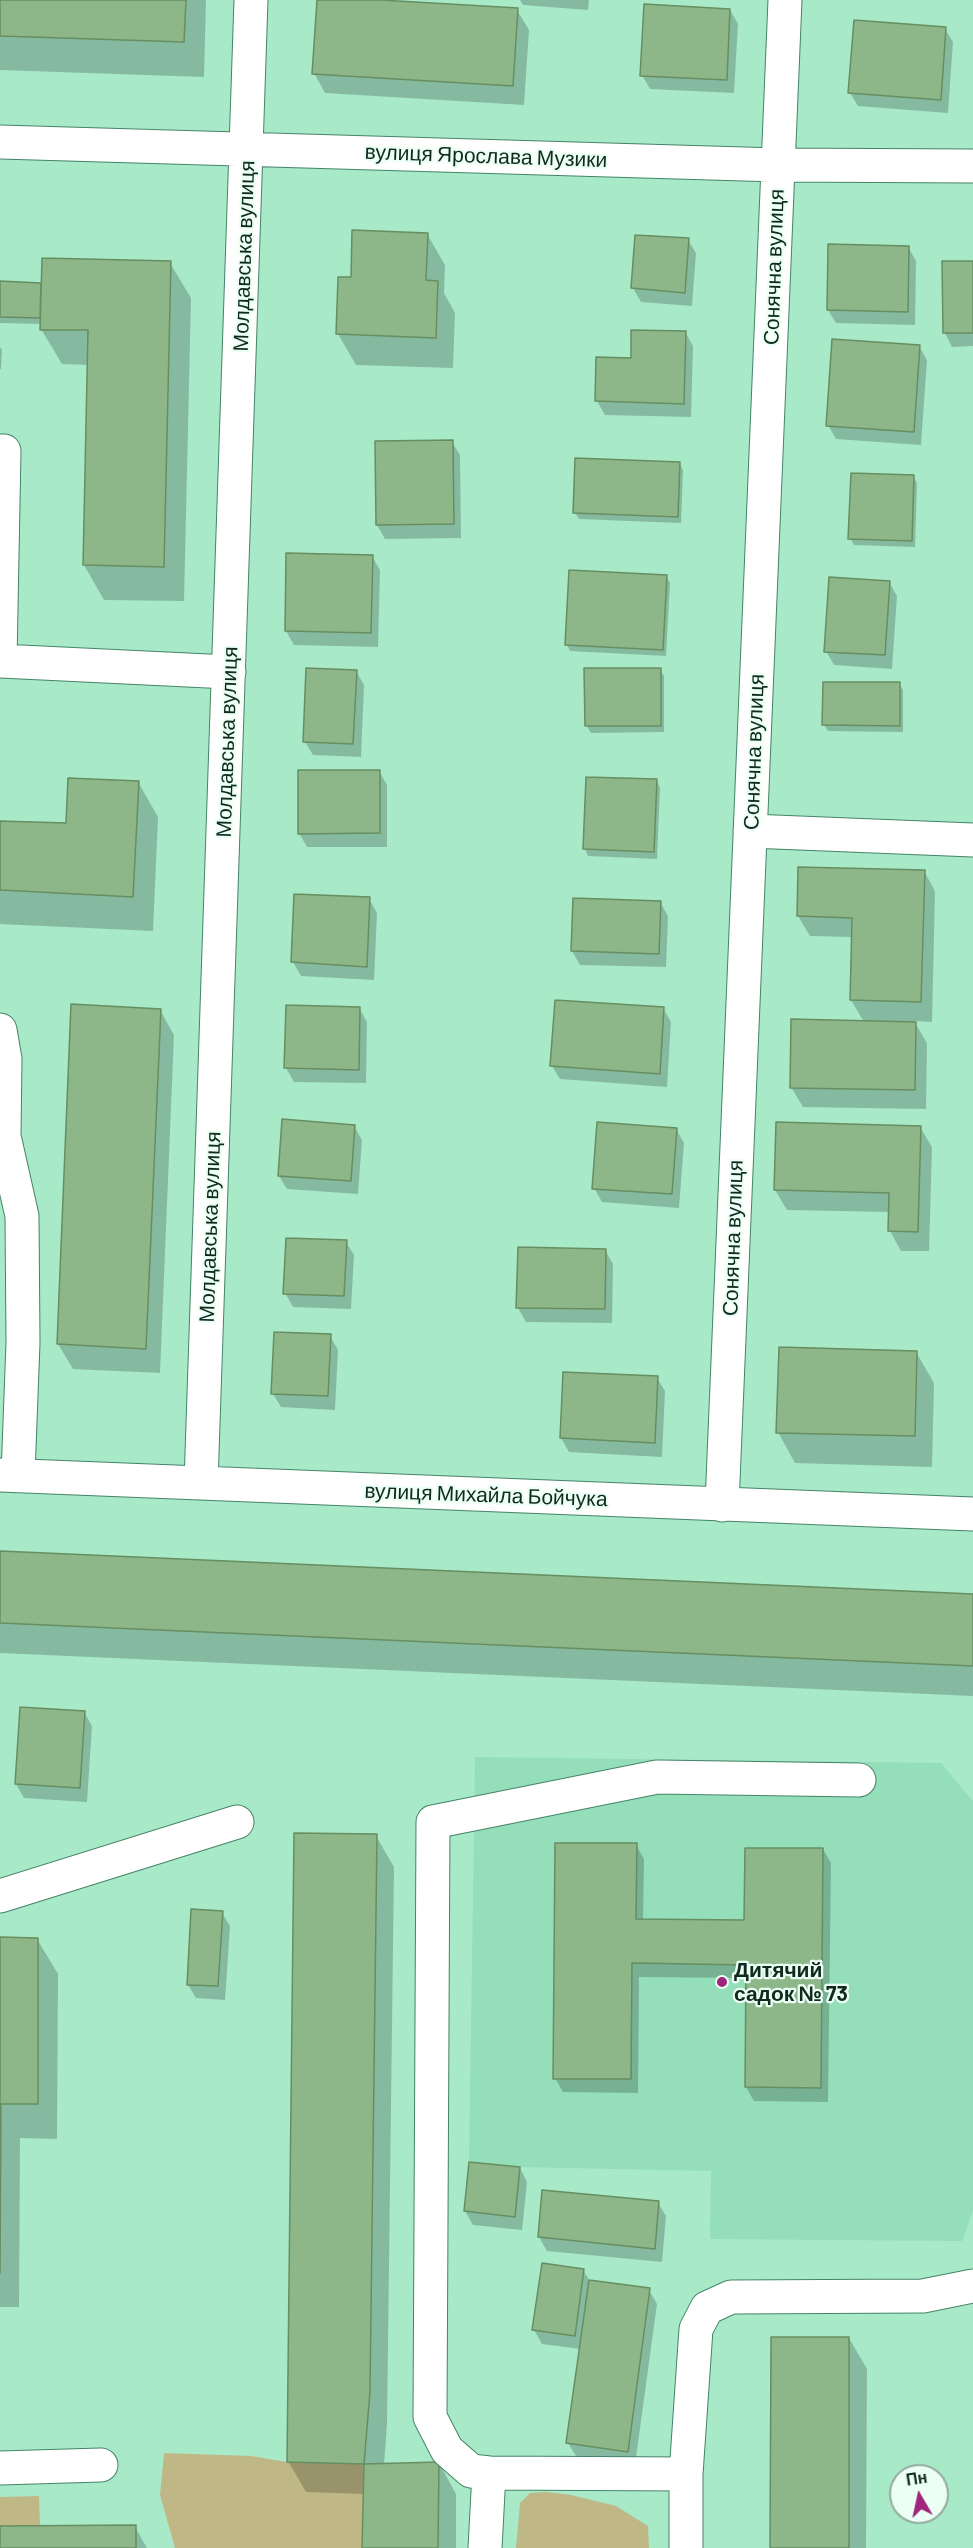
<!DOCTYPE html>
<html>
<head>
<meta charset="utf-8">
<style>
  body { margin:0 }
  #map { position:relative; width:973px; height:2548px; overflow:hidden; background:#a8e9c8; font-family:Barlow,sans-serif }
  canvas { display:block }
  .north { position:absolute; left:889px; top:2464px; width:60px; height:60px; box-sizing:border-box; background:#ecfff4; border:2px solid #94aa9e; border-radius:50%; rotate:351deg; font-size:16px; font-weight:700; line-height:24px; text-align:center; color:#0f2a1e }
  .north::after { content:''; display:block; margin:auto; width:21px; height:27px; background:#9e257c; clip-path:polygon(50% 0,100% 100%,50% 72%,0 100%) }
</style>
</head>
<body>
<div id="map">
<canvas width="973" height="2548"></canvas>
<div class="north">Пн</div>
</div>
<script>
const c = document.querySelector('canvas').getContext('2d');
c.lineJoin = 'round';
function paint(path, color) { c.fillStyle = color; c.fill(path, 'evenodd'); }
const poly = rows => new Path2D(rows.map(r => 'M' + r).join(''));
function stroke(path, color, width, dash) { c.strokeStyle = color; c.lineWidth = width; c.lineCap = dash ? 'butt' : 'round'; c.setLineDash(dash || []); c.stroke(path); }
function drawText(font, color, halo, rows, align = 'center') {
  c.font = font + ' Barlow,sans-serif'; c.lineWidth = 4.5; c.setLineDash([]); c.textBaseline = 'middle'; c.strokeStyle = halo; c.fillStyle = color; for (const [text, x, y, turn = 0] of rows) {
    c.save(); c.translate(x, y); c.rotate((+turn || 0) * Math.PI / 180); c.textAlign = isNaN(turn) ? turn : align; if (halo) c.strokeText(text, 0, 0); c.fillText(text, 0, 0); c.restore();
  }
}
const built = poly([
  [475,1757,941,1763,973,1801,973,2211,962,2241,710,2239,711,2171,520,2167,469,2162]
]);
const green = poly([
  [164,2453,251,2456,287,2462,364,2464,362,2548,175,2548,160,2495],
  [546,2492,571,2495,616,2506,648,2526,649,2548,516,2548,520,2503,530,2493],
  [39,2496,40,2525,0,2526,0,2497]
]);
const shadow = poly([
  [0,0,206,0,204,77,0,70],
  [318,0,356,0,517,10,529,30,524,105,325,93,314,73],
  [520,0,589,0,588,10,523,5],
  [730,10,738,24,734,93,650,89,642,75],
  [945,29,953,42,948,113,858,106,850,93],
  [427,234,445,265,444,293,455,313,453,368,356,365,338,334,352,279],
  [688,240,696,253,692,306,641,302,633,288],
  [908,247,916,261,915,325,836,323,828,310],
  [973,262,973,346,952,347,945,333],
  [170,263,191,298,184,601,104,600,84,565,89,365,62,364,41,329,41,324,0,323,0,283,43,285],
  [685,332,693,346,691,417,605,415,597,401,632,360],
  [919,346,927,360,921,445,836,439,828,425],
  [0,347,2,350,1,369,0,369],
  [452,442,460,455,461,538,385,539,377,525],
  [679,463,683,470,681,523,579,519,575,513],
  [913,476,917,483,915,547,854,545,850,538],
  [372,556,380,570,378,647,294,645,286,631],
  [666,576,670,583,666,656,570,651,567,645],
  [889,582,897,596,892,669,834,665,826,651],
  [660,669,664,676,664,732,591,733,587,726],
  [356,671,364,685,361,757,313,755,305,742],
  [899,684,903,690,903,732,828,731,824,725],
  [379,771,387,785,387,847,307,847,299,833],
  [657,781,660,788,657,859,588,856,585,849],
  [138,782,158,817,153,931,0,924,0,822,68,825],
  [924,871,935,891,932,1022,914,1021,927,1043,926,1109,803,1107,791,1087,864,1022,851,1000,853,937,810,936,798,916],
  [369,899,377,913,374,980,301,976,293,962],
  [660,902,668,916,666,967,580,965,572,951],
  [359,1008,367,1022,366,1083,294,1082,286,1068],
  [663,1008,671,1022,667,1087,560,1079,552,1066],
  [160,1010,174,1035,160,1373,73,1369,58,1344],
  [354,1126,362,1140,358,1194,287,1189,279,1176],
  [920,1127,932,1147,929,1251,901,1251,890,1231,890,1212,787,1210,775,1190],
  [676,1129,684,1143,679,1208,602,1202,594,1188],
  [346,1242,354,1255,351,1309,293,1307,285,1293],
  [519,1249,605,1250,613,1264,612,1323,526,1322,518,1308],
  [330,1336,338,1350,335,1410,281,1407,273,1394],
  [916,1352,934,1383,932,1467,795,1463,778,1432],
  [564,1374,657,1378,665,1391,662,1457,569,1452,561,1438],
  [0,1552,973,1595,973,1696,0,1653],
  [84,1712,92,1726,87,1802,24,1798,16,1784],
  [376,1836,394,1867,387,2424,384,2465,439,2463,456,2494,456,2548,364,2548,365,2494,306,2492,288,2461],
  [636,1845,644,1859,643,1920,745,1922,823,1849,831,1863,828,2102,754,2101,746,2087,747,1978,639,1977,638,2093,563,2092,555,2078],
  [222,1913,230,1926,225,2000,196,1998,188,1985],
  [0,1939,37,1939,58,1974,57,2139,20,2138,19,2307,0,2307],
  [520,2168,527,2182,522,2230,473,2225,465,2211],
  [658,2203,666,2216,662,2262,547,2251,539,2237],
  [583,2270,590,2281,649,2290,657,2304,635,2465,576,2456,568,2443,581,2349,542,2344,534,2330],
  [849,2338,867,2369,866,2548,772,2548],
  [135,2527,147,2548,0,2548,0,2529]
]);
const building = poly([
  [0,0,186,0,184,42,0,36,0,0],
  [317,0,381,0,518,8,513,86,312,74,317,0],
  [644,4,730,9,727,80,640,76,644,4],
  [854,20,946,27,941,100,848,93,854,20],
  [352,230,428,233,426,280,438,281,436,338,336,334,338,277,351,277,352,230],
  [635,235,689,238,685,293,631,288,635,235],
  [828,244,909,246,908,312,827,310,828,244],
  [42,258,171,261,164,567,83,565,88,330,40,330,42,258],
  [942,261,973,261,973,333,943,333,942,261],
  [0,281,41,283,40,318,0,317,0,281],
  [631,330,686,331,684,404,595,401,596,357,631,358,631,330],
  [832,339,920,345,914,432,826,426,832,339],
  [453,440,454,524,376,525,375,441,453,440],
  [575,458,680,462,678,517,573,513,575,458],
  [851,473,914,475,912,541,848,539,851,473],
  [286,553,373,555,371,633,285,631,286,553],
  [569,570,667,575,663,650,565,645,569,570],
  [829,577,890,581,885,655,824,652,829,577],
  [306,668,357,670,353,744,303,742,306,668],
  [584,668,661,668,661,726,585,726,584,668],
  [823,682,900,682,900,726,822,725,823,682],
  [298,770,380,770,380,833,298,834,298,770],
  [586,777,657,779,654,852,583,849,586,777],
  [68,778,139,781,133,897,0,890,0,821,66,823,68,778],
  [798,867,925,870,921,1002,850,1000,852,918,797,916,798,867],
  [294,894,370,897,367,967,291,962,294,894],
  [573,898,661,901,659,954,571,951,573,898],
  [555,1000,664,1007,660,1074,550,1066,555,1000],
  [71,1004,161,1009,146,1349,57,1344,71,1004],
  [286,1005,360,1007,359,1070,284,1068,286,1005],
  [791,1019,916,1022,915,1090,790,1088,791,1019],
  [282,1119,355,1125,351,1181,278,1176,282,1119],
  [597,1122,677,1128,672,1194,592,1189,597,1122],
  [776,1122,921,1126,918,1232,888,1231,889,1193,774,1190,776,1122],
  [286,1238,347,1240,344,1296,283,1294,286,1238],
  [518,1247,606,1249,605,1309,516,1308,518,1247],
  [274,1332,331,1334,328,1396,271,1394,274,1332],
  [779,1347,917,1351,915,1436,776,1433,779,1347],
  [563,1372,658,1376,655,1443,560,1438,563,1372],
  [0,1551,973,1594,973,1666,0,1623,0,1551],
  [20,1707,85,1711,80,1788,15,1784,20,1707],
  [294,1833,377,1834,370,2392,364,2464,287,2462,294,1833],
  [555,1843,637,1843,636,1919,744,1920,745,1848,823,1848,821,2088,745,2087,746,1965,632,1963,631,2079,553,2079,555,1843],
  [191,1909,223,1911,218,1986,187,1985,191,1909],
  [0,1937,38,1938,38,2104,1,2104,0,2273,0,1937],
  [469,2162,520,2167,515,2217,464,2211,469,2162],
  [542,2190,659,2201,655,2249,538,2237,542,2190],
  [542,2263,584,2269,575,2336,532,2330,542,2263],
  [589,2280,650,2288,628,2452,566,2443,589,2280],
  [771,2337,849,2337,849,2548,770,2548,771,2337],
  [439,2462,438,2548,362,2548,364,2464,439,2462],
  [136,2525,136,2548,0,2548,0,2526,136,2525]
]);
const minor = poly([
  [0,142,778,165,973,166],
  [0,451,4,451,0,661],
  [0,661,229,672],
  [750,831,973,840],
  [0,1030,5,1059,4,1136,22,1216,23,1343,18,1475],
  [0,1475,973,1514],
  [201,1483,251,0],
  [722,1505,785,0],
  [0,1896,237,1822],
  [0,2468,101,2465],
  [489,2473,686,2474],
  [485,2548,489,2473,471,2471,447,2450,430,2417,433,1822,657,1777,859,1780],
  [686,2548,686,2474,696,2329,707,2308,731,2297,923,2296,973,2286]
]);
const markers = [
  [722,1982,6,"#9e257c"]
];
const streetNames = [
  ["вулиця Ярослава Музики",486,156,2],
  ["Молдавська вулиця",244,256,-88],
  ["Сонячна вулиця",774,267,-88],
  ["Молдавська вулиця",227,742,-88],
  ["Сонячна вулиця",754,752,-88],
  ["Молдавська вулиця",210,1227,-88],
  ["Сонячна вулиця",733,1238,-88],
  ["вулиця Михайла Бойчука",486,1495,2]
];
const poiNames = [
  ["Дитячий",734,1970],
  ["садок № 73",734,1994]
];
paint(built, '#95deba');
paint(green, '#bfb886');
paint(shadow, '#0003');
paint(building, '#8db788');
stroke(building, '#668e61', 1.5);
stroke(minor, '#458467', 35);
stroke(minor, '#fff', 33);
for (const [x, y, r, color] of markers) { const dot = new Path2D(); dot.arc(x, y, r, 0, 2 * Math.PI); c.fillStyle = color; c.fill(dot); stroke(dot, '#ecfff4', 2); }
drawText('21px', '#0f2a1e', '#ecfff4', streetNames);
drawText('bold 21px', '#0f2a1e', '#ecfff4', poiNames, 'left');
</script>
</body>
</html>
